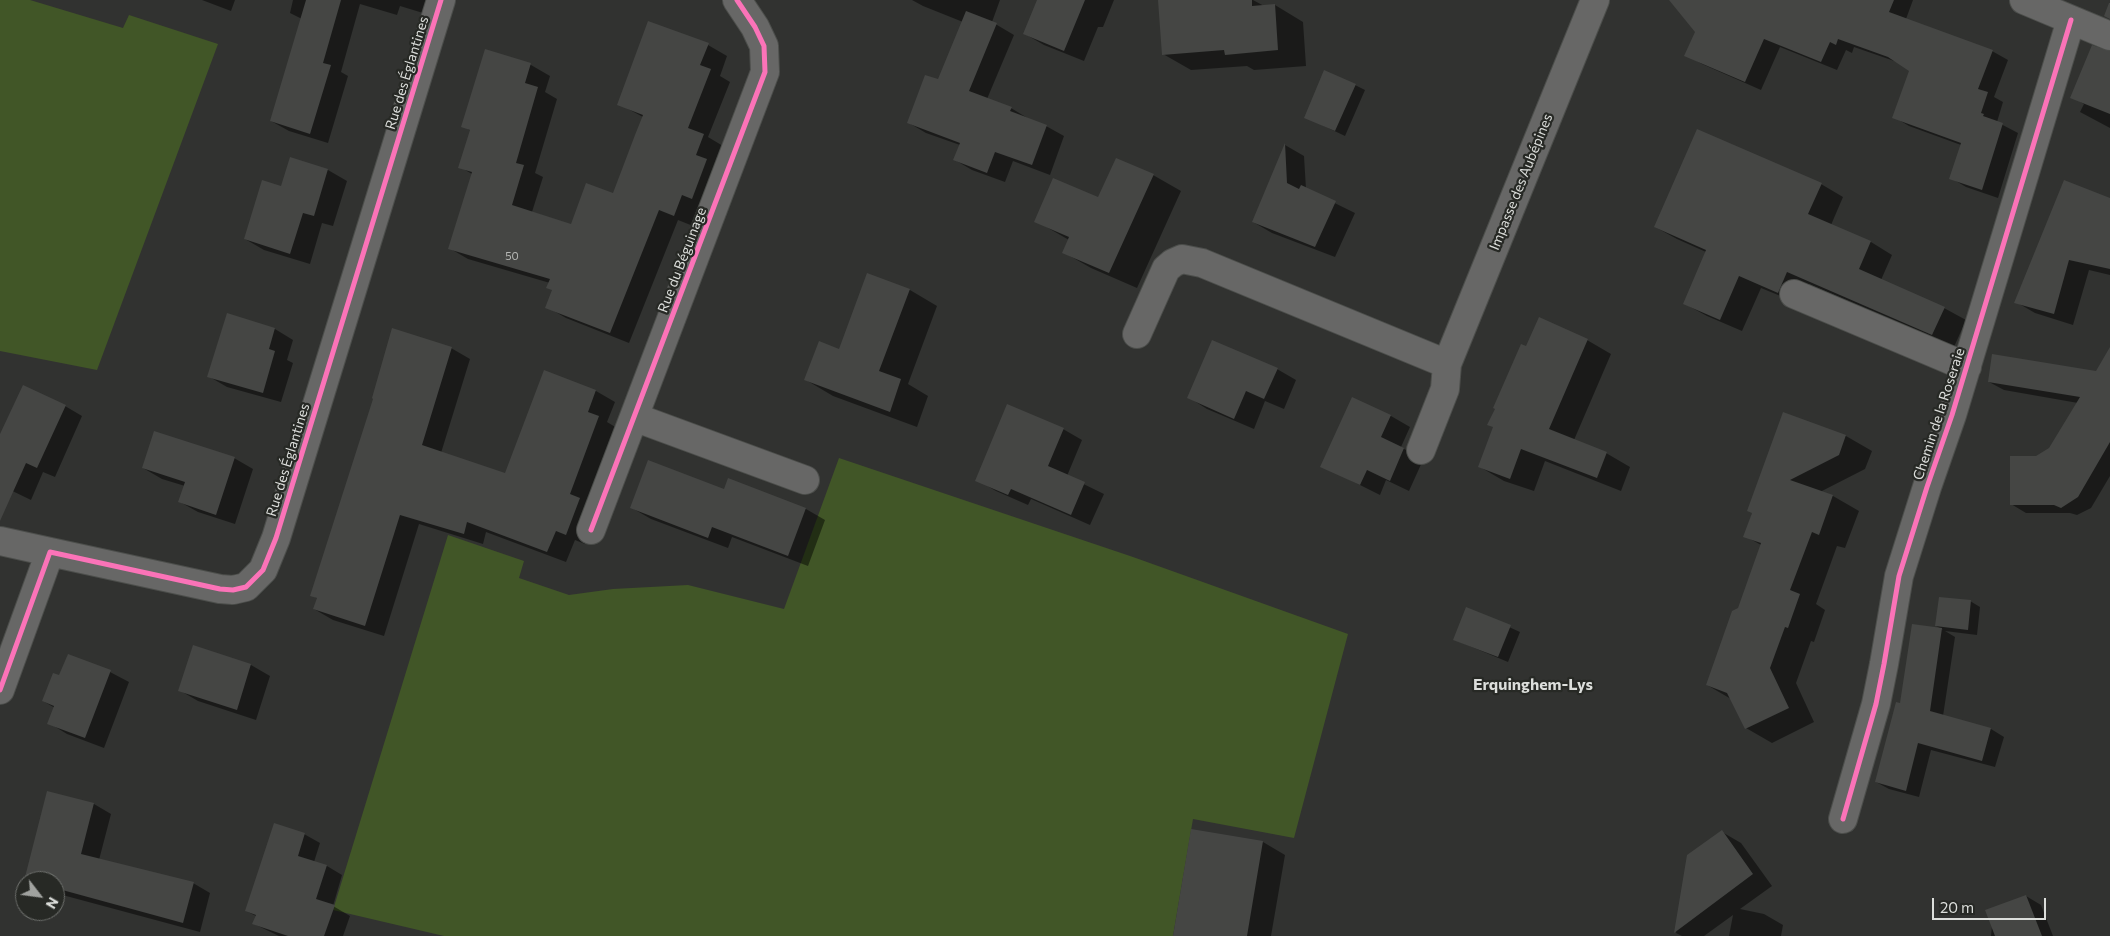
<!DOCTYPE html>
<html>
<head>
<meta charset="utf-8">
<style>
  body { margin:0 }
  #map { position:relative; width:2110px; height:936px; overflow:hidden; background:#313230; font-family:Commissioner,sans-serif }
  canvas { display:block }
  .north { position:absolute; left:15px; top:871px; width:50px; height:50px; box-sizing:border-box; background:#272925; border:1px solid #6f716e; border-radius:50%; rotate:120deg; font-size:14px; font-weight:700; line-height:20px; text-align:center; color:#dcdedb }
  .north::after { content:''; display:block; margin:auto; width:18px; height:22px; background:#a0a29f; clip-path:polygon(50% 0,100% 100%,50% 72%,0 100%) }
  .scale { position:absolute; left:1932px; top:898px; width:114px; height:22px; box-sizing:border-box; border:2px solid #dcdedb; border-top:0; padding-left:6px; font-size:15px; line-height:18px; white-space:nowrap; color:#dcdedb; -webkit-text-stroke:4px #272925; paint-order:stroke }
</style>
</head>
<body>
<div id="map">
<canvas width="2110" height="936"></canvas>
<div class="north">N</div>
<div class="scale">20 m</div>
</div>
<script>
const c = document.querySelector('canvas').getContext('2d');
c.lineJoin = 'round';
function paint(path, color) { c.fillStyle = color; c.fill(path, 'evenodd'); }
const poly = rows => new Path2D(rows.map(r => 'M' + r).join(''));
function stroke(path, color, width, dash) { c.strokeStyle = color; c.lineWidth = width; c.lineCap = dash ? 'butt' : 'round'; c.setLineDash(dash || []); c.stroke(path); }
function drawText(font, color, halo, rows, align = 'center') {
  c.font = font + ' Commissioner,sans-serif'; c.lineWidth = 4.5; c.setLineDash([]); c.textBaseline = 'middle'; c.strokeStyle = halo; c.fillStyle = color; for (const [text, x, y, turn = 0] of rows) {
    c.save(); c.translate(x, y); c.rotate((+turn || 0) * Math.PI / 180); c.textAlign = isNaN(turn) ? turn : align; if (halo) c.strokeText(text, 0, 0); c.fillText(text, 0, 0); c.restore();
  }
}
const green = poly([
  [0,0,30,0,123,28,129,15,218,44,97,370,0,351],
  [839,458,1133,557,1348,634,1294,838,1193,819,1173,936,444,936,333,910,448,535,524,561,519,578,569,595,613,589,688,585,784,609]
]);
const shadow = poly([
  [202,0,235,0,231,11],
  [293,0,427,0,423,13,400,6,397,15,360,4,341,72,348,76,328,143,289,131,271,121,302,19,290,13],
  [912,0,1000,0,992,22,1014,35,987,99,1011,108,1029,119,1046,126,1064,136,1050,175,1013,161,1005,182,972,170,955,160,960,145,926,133,909,123,939,81,963,22,923,6],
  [1039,0,1114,0,1103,27,1098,27,1084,61,1044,45,1025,34],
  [1173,0,1253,0,1264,6,1275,5,1303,22,1306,66,1254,70,1247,66,1191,70,1163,54],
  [1671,0,1913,0,1906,19,1992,51,2008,60,1994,97,2003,102,1997,122,2018,133,1998,198,1966,187,1951,178,1961,145,1909,126,1894,117,1911,71,1900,63,1854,47,1852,53,1846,50,1837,70,1780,47,1761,90,1702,64,1686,55,1696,31],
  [708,45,727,56,720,76,730,82,708,137,723,146,693,226,678,220,629,343,566,318,547,307,553,290,550,283,468,259,449,248,472,174,460,167,471,131,463,126,486,51,531,65,550,76,545,92,557,99,535,173,543,177,532,212,572,225,614,194,643,117,619,104],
  [2110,64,2110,128,2080,112,2084,104,2072,97],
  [1355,85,1365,90,1345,136,1305,117],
  [1285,145,1304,156,1306,189,1355,213,1335,257,1272,233,1253,222],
  [291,158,328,170,347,181,333,226,322,223,310,264,264,250,245,239,282,188],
  [1153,175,1181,191,1137,288,1091,268,1063,252,1069,240,1036,221,1099,199],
  [1821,184,1843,197,1831,225,1871,242,1892,255,1881,280,1944,308,1966,320,1954,347,1809,284,1800,304,1761,288,1742,331,1707,316,1685,304,1706,252,1677,239,1655,227],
  [2110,200,2110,275,2089,270,2073,325,2035,313,2016,302],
  [868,275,910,290,937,306,908,384,928,396,917,427,833,396,806,380,840,351],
  [227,315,275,329,293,340,287,360,293,363,281,402,227,387,208,376],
  [1587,340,1611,354,1574,440,1606,453,1630,467,1621,491,1545,461,1534,491,1504,481,1480,467,1526,348],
  [451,348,470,359,441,453,506,474,545,372,596,391,615,402,607,422,617,428,598,510,585,544,575,540,566,562,486,532,483,544,419,524,384,636,333,620,314,609,318,599,312,595],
  [1277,369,1296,380,1284,409,1265,401,1254,429,1207,409,1188,397],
  [2110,375,2110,476,2091,508,2077,515,2070,513,2026,513,2011,504,2036,457,2050,449,2078,403,2004,390,1989,382],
  [1353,399,1391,416,1410,427,1401,447,1423,460,1409,491,1386,480,1380,495,1322,466],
  [65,406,82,416,55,477,43,472,31,500,0,485,0,437],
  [1783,414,1846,436,1872,451,1865,469,1820,492,1833,496,1859,511,1845,548,1837,546,1816,604,1825,610,1814,642,1811,641,1796,683,1814,722,1772,743,1746,728,1731,699,1707,685,1740,609,1761,545,1745,536],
  [1063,429,1082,440,1067,476,1104,494,1090,525,1031,499,1028,505,996,491,977,480],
  [234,458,253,469,235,524,198,512,180,502,185,486,162,479,143,468],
  [729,480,806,509,825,520,808,566,732,537,728,548,651,519,632,508,725,491],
  [1970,601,1980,607,1977,635,1945,631,1955,637,1943,716,1991,729,2004,737,1995,767,1931,750,1919,797,1889,789,1876,782,1901,705,1913,625,1943,630,1936,626],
  [1467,608,1520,632,1508,662,1455,640],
  [193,647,251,665,270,676,256,720,198,701,179,690],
  [68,655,110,672,129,682,104,748,67,734,49,723,55,708,43,701,60,677],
  [48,792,94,804,111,814,99,860,193,883,210,893,200,932,55,893,55,881,28,881],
  [1722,832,1741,843,1772,886,1740,909,1764,914,1783,925,1781,936,1729,936,1733,915,1704,936,1682,936,1676,933,1688,856],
  [304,834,320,843,314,862,327,866,342,875,333,906,350,916,343,936,279,936,254,924,256,916,246,911],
  [1263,842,1285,855,1271,936,1174,936],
  [2026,896,2041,905,2053,936,1991,936,1992,926]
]);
const building = poly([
  [306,0,341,0,323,63,331,65,310,134,270,121],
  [1037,0,1085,0,1064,51,1023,34],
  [1158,0,1252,0,1252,6,1275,4,1278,50,1225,55,1224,50,1162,55],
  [1669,0,1894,0,1889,12,1993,50,1978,89,1988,92,1981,113,1984,114,1983,116,2003,123,1982,190,1949,179,1961,143,1892,118,1909,71,1888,57,1838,39,1836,45,1830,42,1821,62,1764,39,1745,82,1684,56,1695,32],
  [2109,3,2110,3,2110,19,2104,16],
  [966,11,997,23,969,91,1012,107,1010,111,1047,125,1032,165,995,152,987,173,953,160,960,143,907,123,925,75,938,79],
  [648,21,709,43,700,65,711,69,688,128,704,134,696,155,707,159,692,199,682,195,674,216,659,210,610,333,545,308,552,290,546,288,550,279,448,249,472,172,458,168,470,130,461,127,485,49,531,63,525,83,538,87,516,163,524,165,512,205,571,224,586,183,613,193,635,135,643,115,617,105],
  [2092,45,2110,51,2110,114,2070,98],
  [1324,70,1356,84,1335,131,1304,118],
  [1697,129,1822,183,1808,214,1871,241,1859,269,1945,307,1932,335,1787,272,1778,293,1739,276,1720,320,1683,304,1706,250,1654,227],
  [1285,143,1287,183,1299,189,1301,185,1336,201,1315,247,1252,222],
  [290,157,328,169,314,216,303,213,290,254,244,239,262,180,281,186],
  [1116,158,1154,174,1109,273,1062,253,1069,237,1034,222,1053,178,1098,197],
  [2064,180,2110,198,2110,269,2069,260,2054,314,2014,303],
  [867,273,910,289,879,371,901,379,890,412,804,380,819,341,839,349],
  [227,313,275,328,269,349,275,351,263,393,207,377],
  [1539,317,1588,339,1549,429,1607,452,1597,478,1521,449,1510,479,1478,467,1493,427,1487,425,1495,409,1493,408,1521,344,1526,346],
  [392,328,452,347,422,445,505,473,544,370,596,390,588,412,599,416,570,494,580,498,566,535,556,531,547,552,467,522,464,534,400,515,365,626,313,609,317,598,310,596,373,399,372,398],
  [1212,340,1278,368,1264,399,1246,391,1234,419,1187,398],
  [2110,347,2110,442,2078,497,2061,508,2054,505,2010,505,2010,456,2036,456,2049,448,2080,397,1988,382,1992,354,2096,371],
  [23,385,66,405,37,468,26,463,0,521,0,434],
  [1352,397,1391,415,1381,437,1404,448,1390,481,1367,470,1360,485,1320,467],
  [1007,404,1064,428,1048,466,1085,482,1071,515,1011,489,1008,495,975,481],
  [1783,412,1846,435,1839,455,1790,480,1833,495,1819,535,1812,532,1790,590,1800,594,1788,628,1785,627,1770,668,1789,708,1745,729,1727,693,1706,685,1732,611,1738,608,1761,543,1743,537,1752,513,1747,511],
  [154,431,235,457,216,515,178,502,185,482,142,468],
  [648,460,724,489,728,478,806,508,788,556,712,527,708,538,630,508],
  [1939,597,1971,600,1968,630,1935,626],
  [1466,607,1511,625,1498,657,1453,640],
  [1912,624,1942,628,1930,711,1991,728,1982,761,1918,743,1906,791,1875,782,1896,702,1900,703],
  [193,645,251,664,237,710,178,691],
  [68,654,111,670,85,738,47,724,54,706,42,701,53,673,59,675],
  [47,791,94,803,81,854,194,882,183,923,55,888,55,881,24,881],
  [274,823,305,833,298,856,327,865,316,899,335,905,324,936,288,936,252,924,256,915,245,911],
  [1191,829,1263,841,1247,936,1173,936],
  [1722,830,1753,874,1674,933,1687,855],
  [2026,895,2042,936,1995,936,1985,910]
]);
const minor = poly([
  [2024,0,2110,36],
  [1794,294,1967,367],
  [1137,334,1166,269,1173,263,1182,259,1202,263,1447,364],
  [634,417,805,480],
  [1421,450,1445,389,1447,364,1595,0],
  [591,530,765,72,764,46,755,27,737,0],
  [0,541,50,552],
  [0,690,50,552,220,589,233,590,246,587,263,570,276,538,441,0],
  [1843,819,1876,704,1884,664,1899,576,1927,487,1952,415,2071,20]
]);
const cycleway = poly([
  [591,530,765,72,764,46,755,27,737,0],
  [0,690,50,552,220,589,233,590,246,587,263,570,276,538,441,0],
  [1843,819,1876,704,1884,664,1899,576,1927,487,1952,415,2071,20]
]);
const numberNames = [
  ["50",512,256]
];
const streetNames = [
  ["Rue des Églantines",407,73,-73],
  ["Impasse des Aubépines",1521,182,-68],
  ["Rue du Béguinage",682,260,-69],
  ["Chemin de la Roseraie",1939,414,-72],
  ["Rue des Églantines",288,460,-73]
];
const quarterNames = [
  ["Erquinghem-Lys",1533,685]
];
paint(green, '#415627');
paint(shadow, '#0007');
paint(building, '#454644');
stroke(minor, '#4c4e4b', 30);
stroke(minor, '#676766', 28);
stroke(cycleway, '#fb73b8', 5);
drawText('11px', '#b6b8b5', null, numberNames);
drawText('14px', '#dcdedb', '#272925', streetNames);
drawText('bold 16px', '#dcdedb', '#272925', quarterNames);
</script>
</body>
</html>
